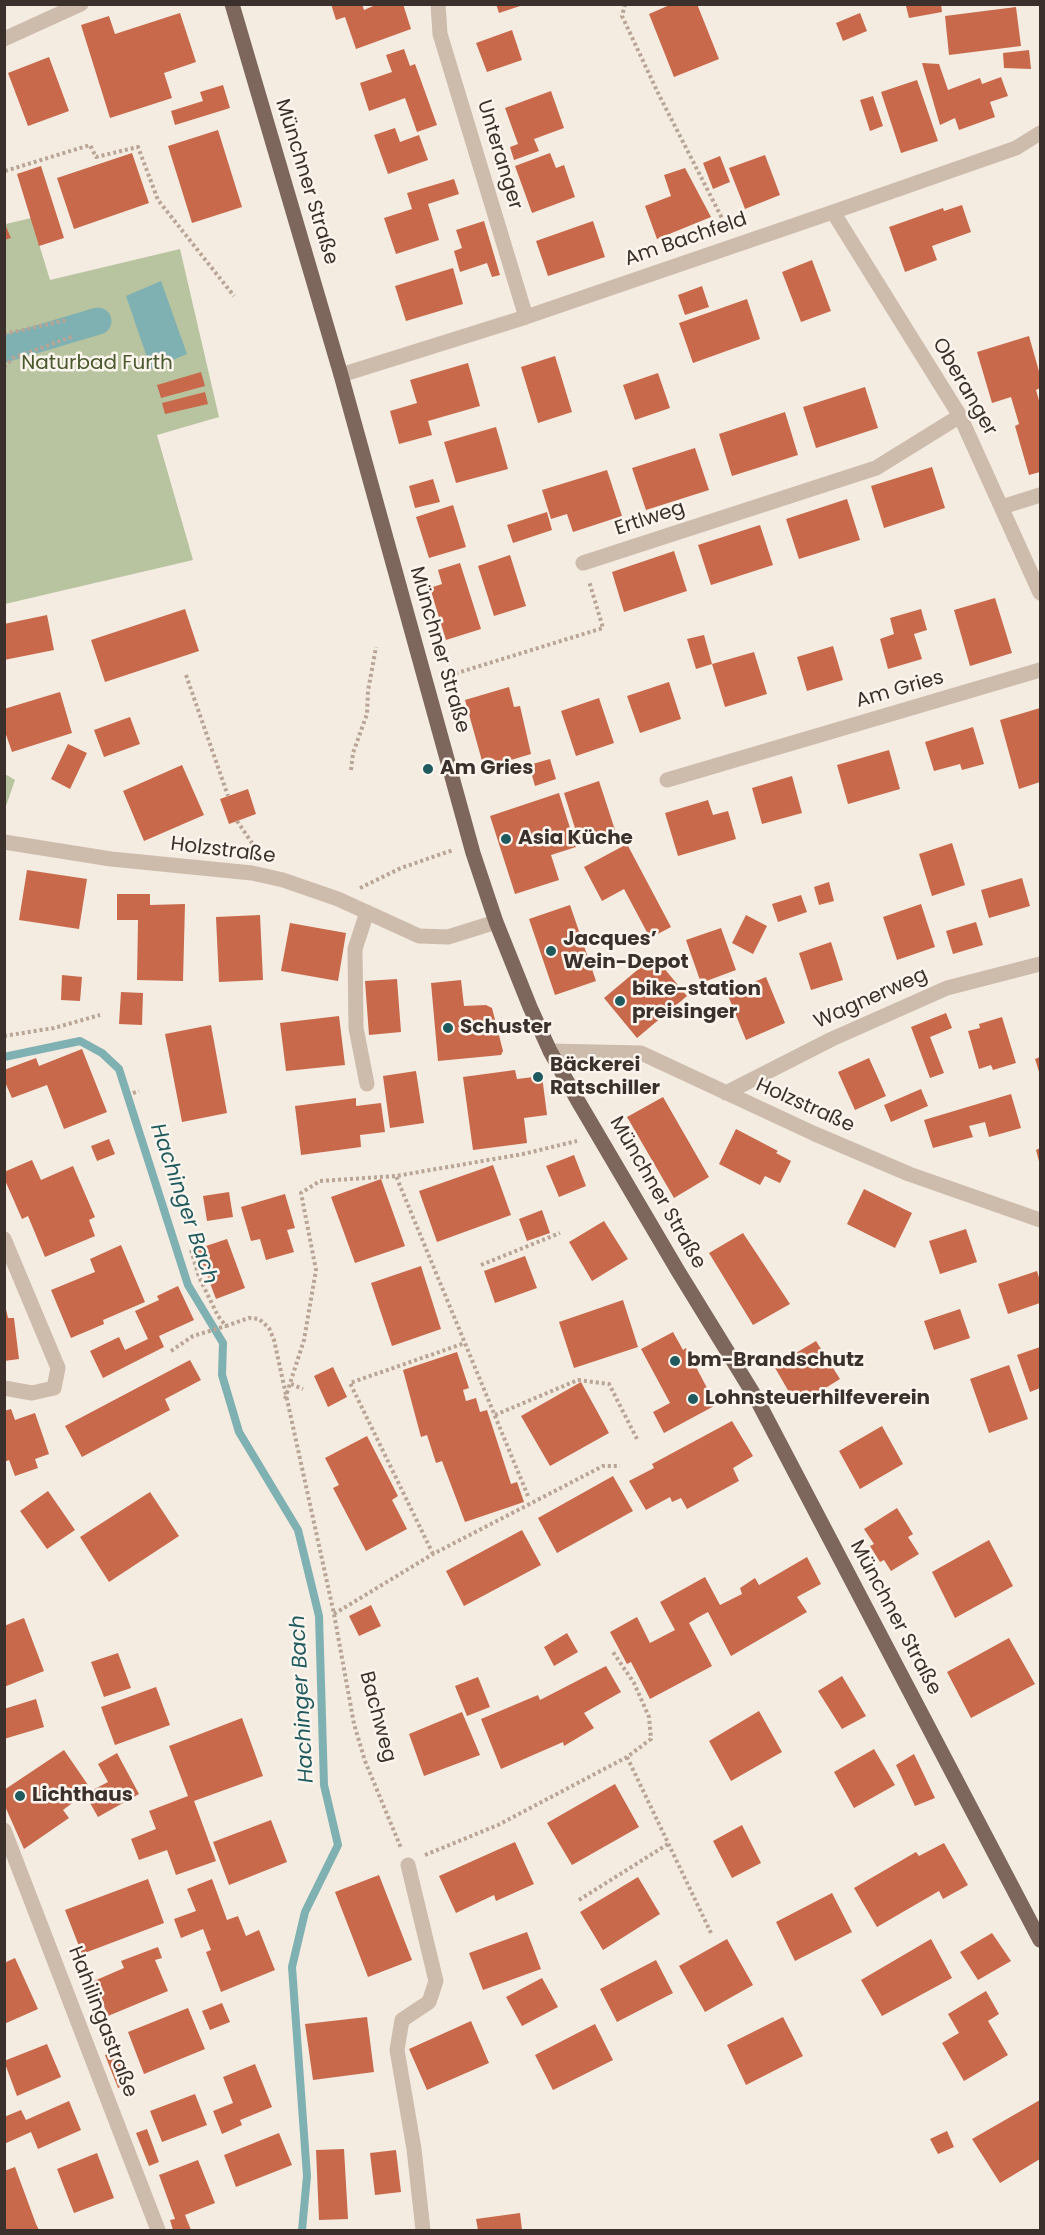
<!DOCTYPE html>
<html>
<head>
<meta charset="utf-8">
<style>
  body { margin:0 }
  #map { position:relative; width:1045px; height:2235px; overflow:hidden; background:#f4ebe1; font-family:Poppins,sans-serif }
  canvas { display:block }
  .frame { position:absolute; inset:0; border:6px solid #3b302b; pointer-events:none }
</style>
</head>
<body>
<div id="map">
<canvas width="1045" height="2235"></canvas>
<div class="frame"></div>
</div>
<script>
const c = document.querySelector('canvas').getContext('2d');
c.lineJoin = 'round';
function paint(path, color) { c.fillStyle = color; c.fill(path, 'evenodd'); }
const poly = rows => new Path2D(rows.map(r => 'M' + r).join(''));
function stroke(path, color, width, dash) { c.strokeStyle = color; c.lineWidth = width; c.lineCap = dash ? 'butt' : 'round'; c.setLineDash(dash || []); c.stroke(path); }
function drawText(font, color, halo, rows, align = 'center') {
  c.font = font + ' Poppins,sans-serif'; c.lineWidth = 5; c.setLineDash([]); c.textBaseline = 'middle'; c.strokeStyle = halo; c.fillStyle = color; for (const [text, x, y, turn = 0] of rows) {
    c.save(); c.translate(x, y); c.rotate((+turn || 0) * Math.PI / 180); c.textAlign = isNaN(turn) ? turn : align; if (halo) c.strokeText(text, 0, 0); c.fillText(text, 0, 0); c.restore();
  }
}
const green = poly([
  [31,218,50,280,180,249,219,417,157,435,193,560,5,604,4,221,6,224],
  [5,774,15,780,5,809]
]);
const water = poly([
  [161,281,187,354,151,369,126,296]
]);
const stream = poly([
  [4,1057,80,1041,102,1053,119,1069,188,1285,223,1343,222,1375,239,1432,298,1530,319,1616,324,1785,338,1845,305,1912,292,1967,307,2176,302,2230]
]);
const canal = poly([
  [4,349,98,321]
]);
const building = poly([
  [331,4,362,4,364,10,378,4,403,4,411,29,356,49,345,17,336,20],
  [496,4,523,4,523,5,499,13],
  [672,4,697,4,719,59,674,77,649,14],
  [913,4,941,4,942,12,909,18,906,6],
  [1016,7,1021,46,949,55,945,16],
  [180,13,196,62,164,73,172,98,110,118,81,25,109,16,115,34],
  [860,13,867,31,843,41,836,23],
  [512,30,522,60,487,72,476,43],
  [404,49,410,66,415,64,437,125,417,132,405,98,369,111,360,83,392,72,386,55],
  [1029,50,1031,69,1004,68,1003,53],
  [49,57,69,111,28,126,8,73],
  [922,63,939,64,948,90,980,78,982,84,1001,77,1008,96,990,102,995,117,959,130,955,118,940,125],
  [917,80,938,141,901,153,881,92],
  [223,85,230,108,175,125,171,111,203,101,200,92],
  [551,91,564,128,534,139,539,151,514,160,510,147,518,144,505,108],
  [873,96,883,126,870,131,860,100],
  [395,128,400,142,419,135,428,160,388,174,374,135],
  [218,130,242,207,192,223,168,146],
  [132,153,149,203,74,229,57,178],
  [550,153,556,168,564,165,575,197,532,213,515,166],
  [765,155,780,195,745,209,729,168],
  [720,156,730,182,713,189,703,163],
  [41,166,64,238,39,246,17,174],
  [685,168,711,217,657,239,645,206,671,196,664,175],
  [454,179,459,194,428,204,439,240,396,254,384,218,412,209,407,193],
  [962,205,971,232,932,246,937,260,905,272,889,227,943,208,944,211],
  [484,221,500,275,492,277,487,263,460,272,454,251,462,248,456,230],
  [593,221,605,257,548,276,536,241],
  [4,222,11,238,4,240],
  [812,260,831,311,801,322,782,272],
  [453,268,463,304,406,321,395,286],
  [702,286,709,307,685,315,678,295],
  [747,299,760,339,693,363,679,323],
  [1029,336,1040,375,1040,388,1036,390,1040,404,1040,472,1029,475,1015,426,1019,424,1011,397,992,403,977,352],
  [555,356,572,412,538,423,521,367],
  [468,363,480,406,428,421,432,435,399,444,390,411,417,403,410,380],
  [201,372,205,386,161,398,157,385],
  [658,373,670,408,635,420,623,385],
  [865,387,878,428,816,448,803,407],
  [205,392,208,404,165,414,162,403],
  [785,412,798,455,732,476,719,434],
  [496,427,508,469,456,483,444,442],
  [695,448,709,490,646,510,632,468],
  [932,467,945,508,884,528,871,486],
  [607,470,622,516,573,532,567,514,551,519,542,490],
  [433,479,440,502,415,508,409,486],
  [847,499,860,540,799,559,786,519],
  [453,505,466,547,429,558,416,517],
  [547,512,552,530,513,543,507,525],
  [760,525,773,565,711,585,698,545],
  [674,551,687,591,624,612,612,572],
  [510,555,526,606,494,616,478,566],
  [460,563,481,629,446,640,430,588,442,584,438,570],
  [995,598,1012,653,970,666,954,610],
  [185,609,199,651,105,682,91,640],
  [921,609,927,630,914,634,922,659,888,669,880,639,894,634,890,618],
  [47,615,54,650,4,660,4,624],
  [704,635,712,664,754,652,767,694,725,707,712,664,696,669,687,639],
  [833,646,843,680,807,691,797,657],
  [669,682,681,719,640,733,627,696],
  [509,687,514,707,520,706,531,754,484,768,465,700],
  [60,692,72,733,12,752,4,729,4,709],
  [599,698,614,743,576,756,561,711],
  [1040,708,1040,782,1019,789,1000,720],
  [130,717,140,744,104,757,94,730],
  [973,727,984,764,962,770,960,764,934,771,925,742],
  [68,744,87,753,70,789,51,779],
  [889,750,900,789,848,804,837,765],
  [550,759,556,779,535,786,529,765],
  [182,765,204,815,144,841,123,791],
  [792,776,802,813,762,824,752,788],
  [599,781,615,830,579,841,564,793],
  [248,789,256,814,229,824,220,799],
  [559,793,576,847,551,855,559,880,515,894,490,816],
  [708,800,713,815,728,811,736,839,678,856,665,813],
  [952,843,965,885,932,896,919,854],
  [627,844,671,927,650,938,624,889,602,901,584,867],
  [27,870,87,879,79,929,19,920],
  [1022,878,1030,906,989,918,981,890],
  [829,882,834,901,819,905,814,887],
  [117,894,150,894,150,905,185,904,183,981,137,980,138,920,117,920],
  [801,895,807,912,778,922,772,904],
  [921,904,935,947,897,960,883,917],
  [570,905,596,981,555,995,529,919],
  [260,915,263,980,219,982,216,917],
  [746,915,767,926,753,954,732,943],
  [976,922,983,945,953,954,946,931],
  [290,923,346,933,338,981,281,971],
  [721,928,736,970,701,983,686,940],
  [831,942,843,980,811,990,799,953],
  [654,956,687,996,637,1038,604,998],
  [62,975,82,977,80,1001,61,1000],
  [766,977,785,1023,746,1040,727,993],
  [397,979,401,1032,369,1035,365,981],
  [461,980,464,1006,486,1005,492,1008,503,1051,501,1055,438,1061,431,983],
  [121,992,143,993,142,1025,119,1024],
  [946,1013,952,1028,930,1037,944,1073,930,1078,911,1027],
  [339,1016,345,1065,286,1071,280,1023],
  [1002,1017,1016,1063,993,1070,991,1065,979,1069,968,1031,980,1028,979,1024],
  [211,1025,227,1113,182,1122,165,1034],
  [82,1049,107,1112,64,1129,47,1085,12,1098,4,1080,4,1070,36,1058,39,1066],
  [1040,1057,1040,1075,1035,1059],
  [869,1058,886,1096,855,1110,838,1072],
  [515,1070,517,1079,542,1076,547,1115,524,1118,527,1143,473,1150,463,1077],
  [416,1071,424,1123,390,1128,383,1076],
  [921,1089,928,1106,891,1122,884,1105],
  [1011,1094,1021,1128,989,1137,985,1122,969,1126,973,1137,933,1148,924,1120],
  [663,1097,709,1177,674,1198,627,1117],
  [356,1098,356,1106,381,1103,385,1132,360,1135,361,1147,301,1155,295,1106],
  [736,1129,778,1151,776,1153,791,1161,780,1183,765,1176,760,1185,719,1164],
  [109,1139,115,1154,97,1161,91,1146],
  [1040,1148,1040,1165,1036,1150],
  [574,1155,586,1186,559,1197,546,1166],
  [32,1160,41,1180,73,1166,95,1217,89,1220,95,1236,45,1257,28,1216,22,1219,4,1178,4,1172],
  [493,1165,511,1215,437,1242,419,1191],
  [381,1179,405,1246,355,1263,331,1197],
  [864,1189,912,1213,895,1248,847,1224],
  [229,1192,233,1217,207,1221,203,1196],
  [285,1194,295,1228,287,1230,294,1252,266,1260,260,1239,251,1241,241,1207],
  [542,1210,550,1233,527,1241,519,1219],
  [604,1221,628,1259,592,1281,569,1242],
  [966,1229,977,1262,940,1274,929,1241],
  [743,1233,790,1304,753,1325,709,1253],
  [227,1239,245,1288,216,1299,197,1249],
  [121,1245,145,1302,103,1320,104,1324,71,1338,51,1290,95,1272,90,1259],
  [525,1256,537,1288,495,1303,484,1271],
  [421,1266,441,1329,392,1346,371,1283],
  [1037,1271,1040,1281,1040,1303,1008,1314,998,1284],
  [178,1286,194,1320,159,1336,164,1347,103,1378,90,1351,119,1337,125,1350,148,1339,135,1311,159,1300,157,1296],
  [623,1300,638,1347,574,1368,559,1322],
  [4,1301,8,1318,14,1318,19,1359,4,1361],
  [960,1309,970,1338,934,1350,924,1321],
  [673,1332,683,1350,686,1348,716,1405,664,1433,653,1412,670,1403,641,1349],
  [816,1341,840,1379,811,1397,807,1390,793,1399,774,1366],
  [1040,1347,1040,1388,1030,1392,1017,1355],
  [457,1352,469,1388,463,1390,466,1401,476,1398,480,1412,487,1410,511,1484,517,1482,524,1502,465,1522,442,1461,436,1463,427,1435,421,1437,403,1370],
  [190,1360,201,1380,165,1399,170,1410,82,1457,65,1426],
  [1009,1365,1028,1419,989,1433,970,1379],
  [333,1367,347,1397,328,1407,314,1376],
  [581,1382,609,1433,550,1466,521,1416],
  [11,1409,15,1420,35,1413,49,1454,35,1459,38,1468,15,1476,9,1460,4,1462,4,1411],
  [732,1421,753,1456,733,1468,739,1481,687,1509,681,1498,672,1502,670,1497,646,1510,629,1481,654,1468,652,1464],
  [882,1426,903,1464,860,1489,839,1451],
  [367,1436,398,1496,392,1500,407,1529,366,1551,333,1488,339,1485,325,1458],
  [613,1476,633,1511,557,1553,538,1518],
  [48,1491,75,1530,47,1549,20,1511],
  [150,1492,179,1536,109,1582,80,1537],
  [897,1508,913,1534,908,1537,919,1554,891,1571,884,1560,880,1562,870,1546,874,1544,864,1529],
  [522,1530,541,1565,464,1606,446,1571],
  [989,1540,1013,1586,955,1618,932,1572],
  [807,1557,821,1584,797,1597,807,1612,731,1656,708,1612,697,1618,689,1623,712,1666,650,1699,631,1662,627,1664,610,1632,637,1617,650,1643,675,1630,660,1602,705,1577,720,1605,742,1594,740,1588,755,1578,759,1585],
  [371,1605,381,1626,359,1636,349,1616],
  [24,1618,44,1671,4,1687,4,1626],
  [567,1633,578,1652,554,1666,544,1647],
  [1009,1638,1035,1684,971,1718,947,1672],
  [118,1653,131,1688,104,1697,91,1662],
  [606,1666,621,1692,584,1713,594,1728,564,1746,563,1742,501,1769,481,1719,538,1695,540,1700],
  [842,1676,866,1716,842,1729,818,1691],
  [478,1677,490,1707,467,1716,455,1686],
  [156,1687,170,1725,115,1745,101,1707],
  [36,1699,44,1727,4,1739,4,1709],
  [759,1711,782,1752,731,1781,709,1741],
  [462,1712,480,1755,424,1776,409,1734],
  [242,1718,263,1776,194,1801,216,1861,176,1875,167,1850,139,1860,131,1839,156,1829,149,1811,188,1796,169,1746],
  [874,1749,895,1785,854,1808,834,1772],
  [64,1750,88,1785,71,1796,75,1801,63,1810,69,1818,24,1849,4,1804,4,1790],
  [117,1753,139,1794,98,1817,85,1794,108,1782,98,1764],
  [914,1754,935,1798,915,1806,896,1765],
  [615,1784,639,1827,572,1865,547,1823],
  [271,1820,287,1862,229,1885,213,1842],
  [742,1825,761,1863,732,1878,713,1841],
  [515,1842,534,1884,496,1901,494,1895,456,1913,439,1876],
  [944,1843,968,1885,943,1899,939,1891,877,1927,854,1888,916,1852,919,1856],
  [379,1875,412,1960,368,1977,335,1892],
  [638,1877,660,1914,603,1950,580,1912],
  [148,1879,164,1923,82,1954,65,1910],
  [212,1879,227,1920,238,1916,246,1936,259,1930,275,1970,221,1992,206,1952,211,1950,203,1929,181,1938,174,1919,196,1911,187,1889],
  [832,1893,852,1932,795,1961,776,1922],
  [527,1932,541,1969,483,1990,469,1953],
  [992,1933,1011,1961,978,1980,960,1952],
  [727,1939,753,1985,705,2012,679,1966],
  [931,1939,952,1978,882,2016,861,1980],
  [158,1947,162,1958,155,1960,168,1991,108,2016,94,1981,124,1968,121,1961],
  [15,1958,38,2009,4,2024,4,1963],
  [656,1960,673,1993,617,2022,600,1989],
  [542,1978,558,2007,522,2026,506,1997],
  [986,1991,999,2014,988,2021,1008,2055,964,2081,942,2043,959,2033,948,2014],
  [222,2003,230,2022,210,2030,202,2011],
  [188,2008,205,2049,144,2074,128,2032],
  [367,2017,374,2072,313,2080,305,2024],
  [783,2017,803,2056,746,2085,727,2045],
  [471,2021,489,2063,427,2090,409,2049],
  [595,2024,613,2060,553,2090,535,2055],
  [47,2044,61,2077,17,2096,4,2061],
  [116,2051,129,2083,118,2088,105,2055],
  [255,2064,272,2107,240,2120,242,2125,222,2134,213,2111,233,2103,223,2077],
  [195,2094,207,2125,162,2142,150,2111],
  [1040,2100,1040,2159,1000,2183,972,2139],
  [69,2101,81,2130,38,2149,31,2132,4,2144,4,2117,21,2110,26,2120],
  [147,2129,159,2162,149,2166,136,2133],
  [947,2131,954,2147,938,2154,930,2139],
  [279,2133,292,2165,236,2187,224,2155],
  [344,2149,348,2219,319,2220,316,2150],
  [396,2150,401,2192,375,2195,370,2153],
  [97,2153,114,2198,74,2213,57,2169],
  [198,2160,215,2203,185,2215,191,2230,173,2230,170,2220,175,2219,159,2175],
  [15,2167,36,2224,39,2230,4,2230,4,2171],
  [520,2213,522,2230,478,2230,476,2219]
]);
const path = poly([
  [625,4,622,16,658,93,727,228],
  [5,171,90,145,96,157,138,147,158,200,234,296],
  [4,334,67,320],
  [4,367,13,358,74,336],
  [186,675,228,796],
  [444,677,603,628,589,581],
  [351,770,353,753,367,714,368,691,376,647],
  [237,821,259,853],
  [360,888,401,868,453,850],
  [4,1036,54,1028,100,1015],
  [133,1093,139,1091],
  [191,1250,199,1277,218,1316,226,1326,249,1318,259,1319,269,1328,274,1340,334,1614,354,1724,365,1761,401,1848],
  [481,1265,560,1233],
  [171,1351,193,1336,226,1326],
  [291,1384,303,1389],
  [285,1399,304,1340,316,1270,301,1193,320,1181,396,1176],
  [495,1415,578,1380,609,1384,637,1439],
  [528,1496,396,1176,523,1154,577,1141],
  [433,1554,350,1383,465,1343],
  [334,1614,433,1554,603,1466,620,1466],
  [627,1757,712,1935],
  [425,1855,498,1825,627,1757,651,1739,649,1717,634,1683,613,1652],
  [579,1900,668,1844]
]);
const minor = poly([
  [438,4,440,34,526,317],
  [4,39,81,4],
  [833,212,960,416,1040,593],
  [341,375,526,317,833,212,1016,148,1040,133],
  [1002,507,1040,495],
  [583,563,876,468,960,416],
  [667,780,1040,670],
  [4,842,111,859,252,873,283,880,338,899,419,936,448,937,496,922],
  [550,1051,641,1053,815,1134,909,1174,1040,1220],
  [367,1084,356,1028,355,949,367,912],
  [726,1093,832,1039,947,988,1040,964],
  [4,1239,58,1368,54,1388,32,1393,4,1388],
  [4,1830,158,2230],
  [408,1865,436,1981,429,2002,402,2020,397,2050,414,2149,423,2230]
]);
const major = poly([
  [232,4,341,375,473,853,496,922,530,1007,550,1051,578,1101,678,1271,756,1398,1040,1940]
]);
const markers = [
  [428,769,6,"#1f5a5e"],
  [506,839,6,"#1f5a5e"],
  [551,951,6,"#1f5a5e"],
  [620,1001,6,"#1f5a5e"],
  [448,1028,6,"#1f5a5e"],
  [538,1077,6,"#1f5a5e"],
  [675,1361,6,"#1f5a5e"],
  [693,1399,6,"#1f5a5e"],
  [20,1796,6,"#1f5a5e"]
];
const streetNames = [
  ["Unteranger",499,155,73],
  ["Münchner Straße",306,182,73],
  ["Am Bachfeld",686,240,-19],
  ["Oberanger",964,387,60],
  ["Ertlweg",650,519,-18],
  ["Münchner Straße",439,650,74],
  ["Am Gries",900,690,-16],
  ["Holzstraße",223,851,7],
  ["Wagnerweg",871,999,-24],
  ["Holzstraße",805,1106,24],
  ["Münchner Straße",657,1193,60],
  ["Münchner Straße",895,1618,62],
  ["Bachweg",377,1717,75],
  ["Hahilingastraße",102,2022,69]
];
const parkNames = [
  ["Naturbad Furth",97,364]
];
const poiNames = [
  ["Am Gries",440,769],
  ["Asia Küche",518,839],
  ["Jacques’",563,940],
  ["Wein-Depot",563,963],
  ["bike-station",632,990],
  ["preisinger",632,1013],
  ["Schuster",460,1028],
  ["Bäckerei",550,1066],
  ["Ratschiller",550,1089],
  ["bm-Brandschutz",687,1361],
  ["Lohnsteuerhilfeverein",705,1399],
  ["Lichthaus",32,1796]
];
const waterNames = [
  ["Hachinger Bach",183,1204,71],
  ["Hachinger Bach",303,1699,-93]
];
paint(green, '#b8c4a0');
paint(water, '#7fb0b2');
stroke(stream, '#7fb0b2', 8);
stroke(canal, '#7fb0b2', 27);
paint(building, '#c8694b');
stroke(path, '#b9a596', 4, [3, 3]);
stroke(minor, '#cdbbac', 15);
stroke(major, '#7d675c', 15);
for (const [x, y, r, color] of markers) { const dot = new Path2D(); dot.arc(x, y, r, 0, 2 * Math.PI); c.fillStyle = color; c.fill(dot); stroke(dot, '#fbf5ee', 2); }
drawText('20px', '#3b302b', '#fbf5ee', streetNames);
drawText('20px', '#4a5a2e', '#fbf5ee', parkNames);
drawText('bold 20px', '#3b302b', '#fbf5ee', poiNames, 'left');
drawText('italic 21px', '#1f5a5e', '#fbf5ee', waterNames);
</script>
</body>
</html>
